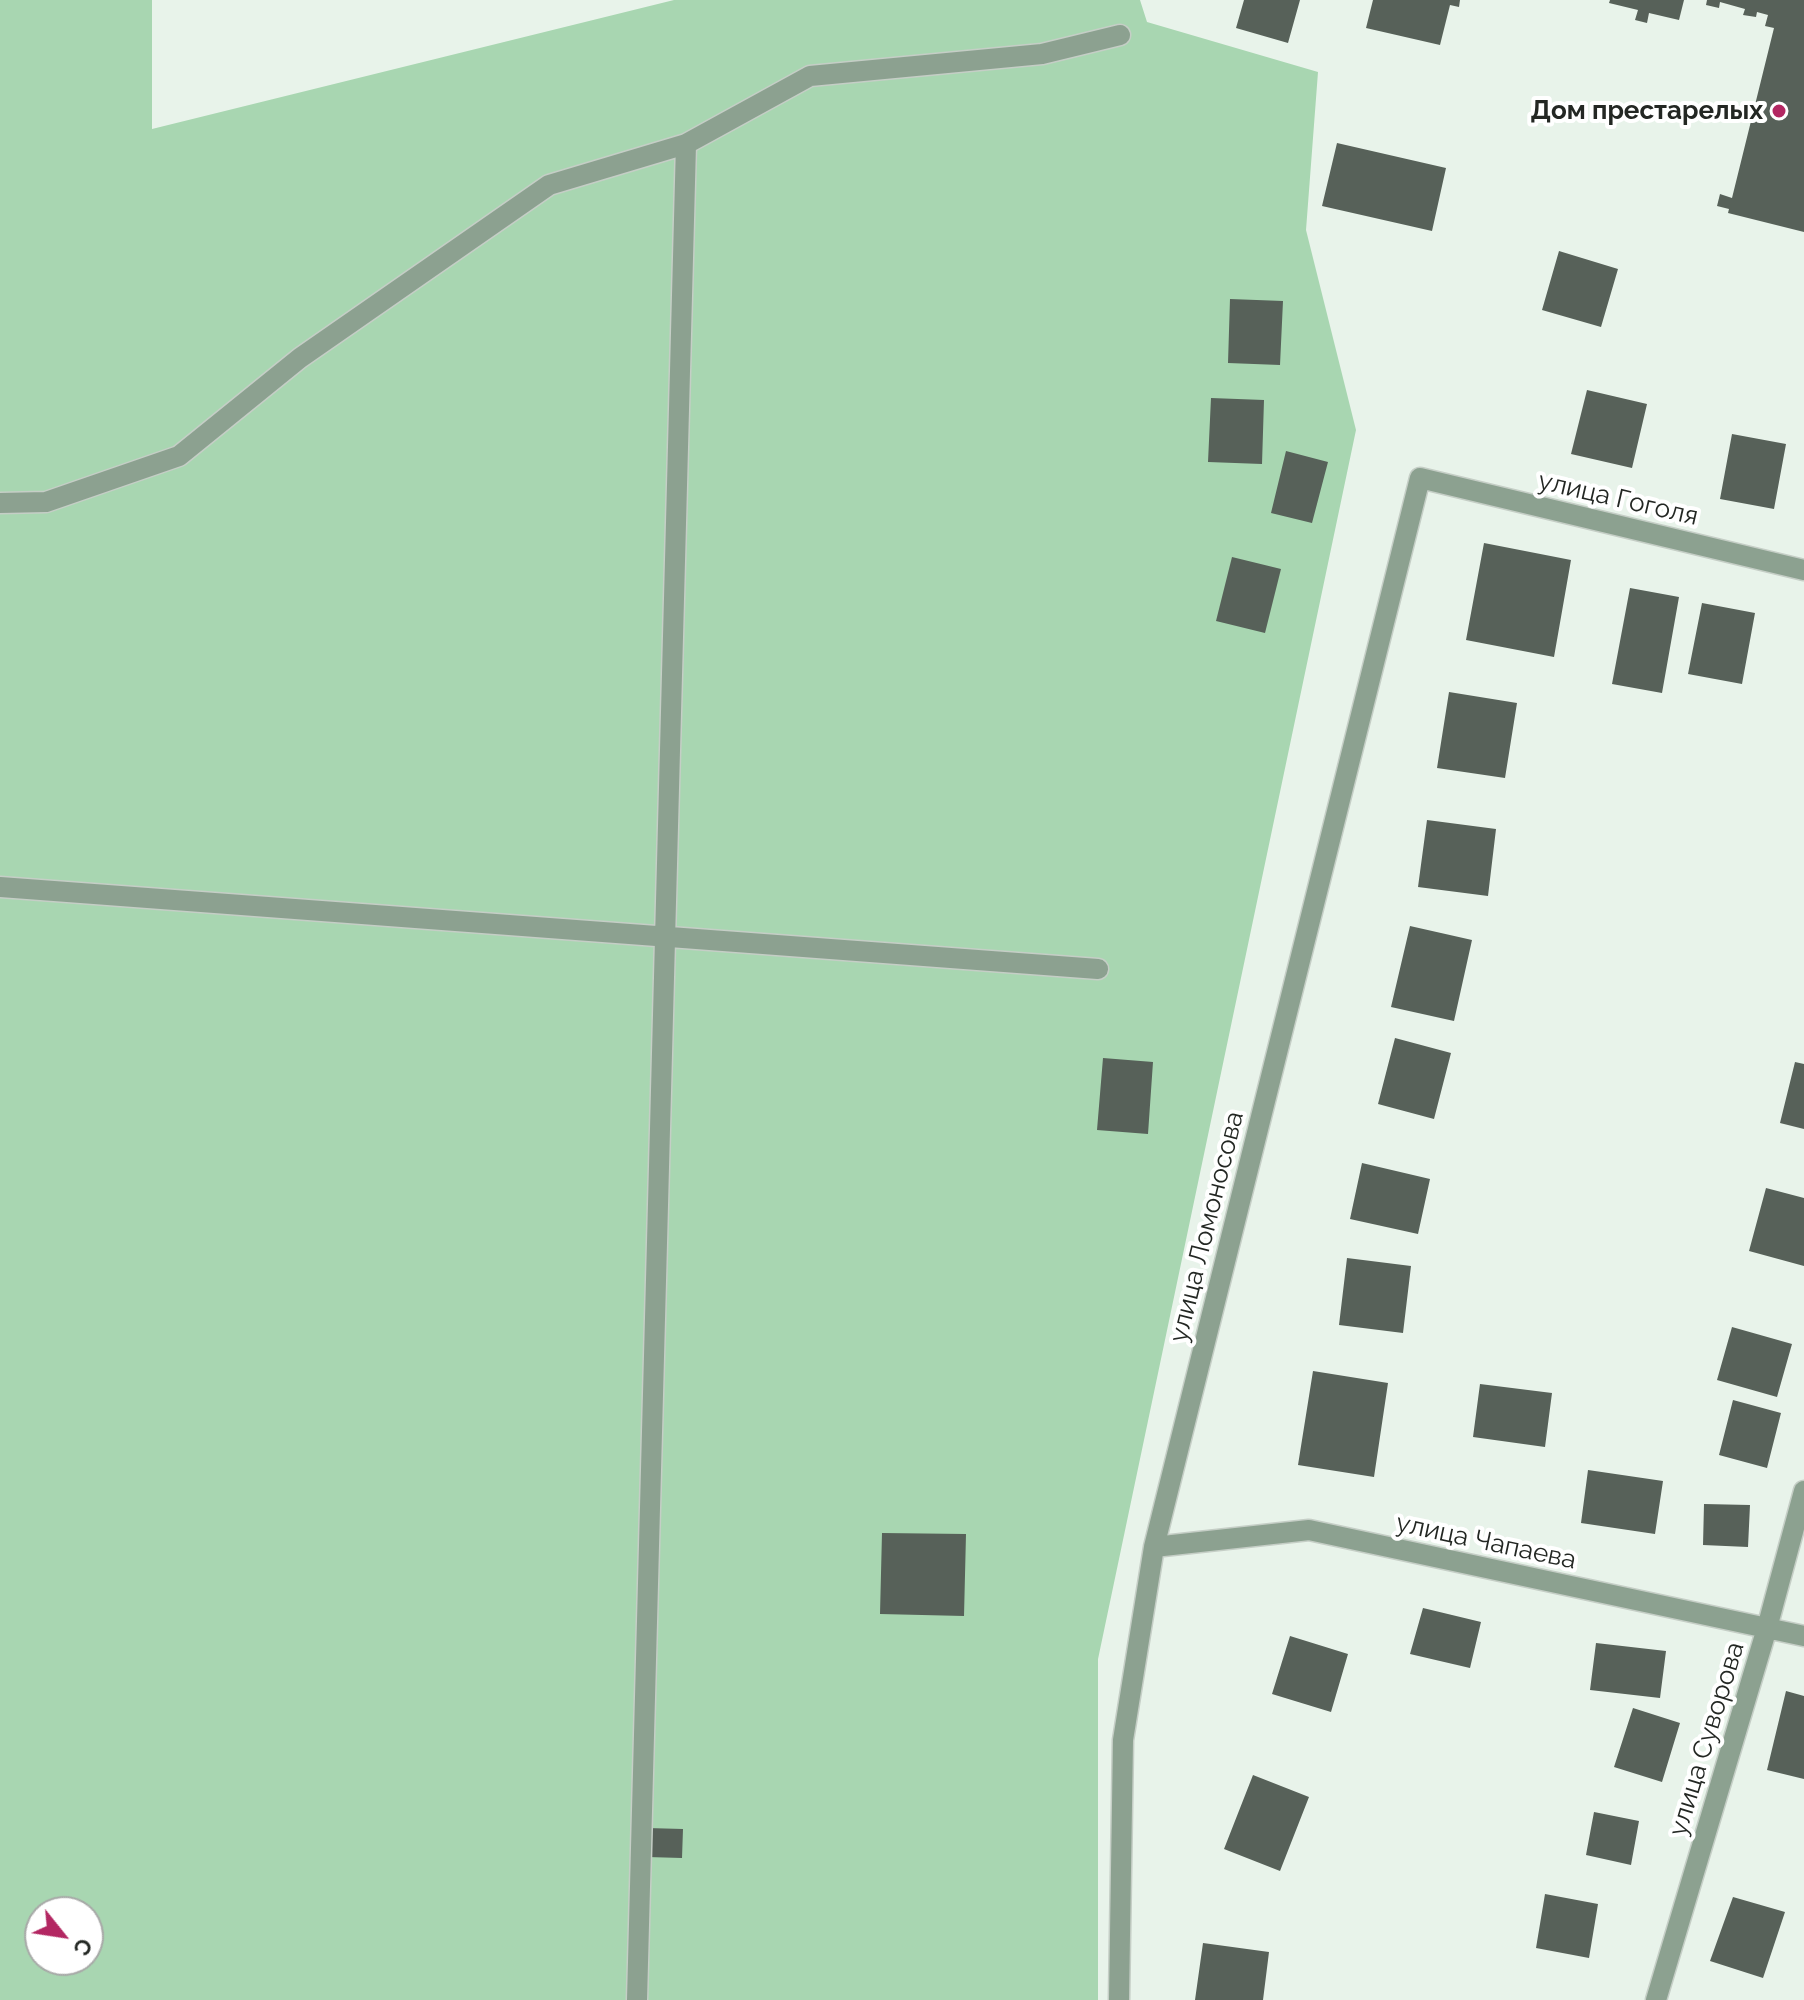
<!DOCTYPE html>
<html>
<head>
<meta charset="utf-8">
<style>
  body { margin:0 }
  #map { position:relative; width:1804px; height:2000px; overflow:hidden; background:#e8f3ea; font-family:Raleway,sans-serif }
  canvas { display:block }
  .north { position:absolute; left:24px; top:1896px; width:80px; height:80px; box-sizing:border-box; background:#fff; border:2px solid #a7a9a7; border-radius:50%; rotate:120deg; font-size:22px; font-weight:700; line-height:32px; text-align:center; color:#232723 }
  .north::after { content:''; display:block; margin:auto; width:28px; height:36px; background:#b32762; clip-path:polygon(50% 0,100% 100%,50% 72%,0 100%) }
</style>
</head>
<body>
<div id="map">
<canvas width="1804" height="2000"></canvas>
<div class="north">С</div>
</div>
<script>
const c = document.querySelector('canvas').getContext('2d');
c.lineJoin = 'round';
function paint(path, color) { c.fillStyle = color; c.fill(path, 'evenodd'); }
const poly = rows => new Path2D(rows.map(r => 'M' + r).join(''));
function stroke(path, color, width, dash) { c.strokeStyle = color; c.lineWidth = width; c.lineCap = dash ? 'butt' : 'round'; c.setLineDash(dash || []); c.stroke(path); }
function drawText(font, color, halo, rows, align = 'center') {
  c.font = font + ' Raleway,sans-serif'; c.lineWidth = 8; c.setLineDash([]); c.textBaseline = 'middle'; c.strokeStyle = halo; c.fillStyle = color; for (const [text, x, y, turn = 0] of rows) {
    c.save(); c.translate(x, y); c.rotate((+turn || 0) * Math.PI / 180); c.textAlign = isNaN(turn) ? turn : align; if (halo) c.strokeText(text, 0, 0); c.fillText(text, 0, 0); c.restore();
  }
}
const green = poly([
  [0,0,152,0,152,129,674,0,1140,0,1147,22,1318,72,1306,230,1356,430,1098,1659,1098,2000,0,2000],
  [40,1912,88,1912,88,1960,40,1960]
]);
const building = poly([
  [1244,0,1300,0,1288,43,1236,28],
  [1373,0,1460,0,1459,7,1450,5,1440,45,1366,28],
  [1610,0,1684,0,1679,20,1649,13,1647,23,1635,20,1638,10,1609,3],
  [1707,0,1804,0,1804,232,1728,213,1729,209,1717,206,1720,194,1732,198,1774,28,1765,26,1768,15,1757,12,1756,17,1743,15,1745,9,1720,2,1719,8,1706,5],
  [1337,143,1446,168,1432,231,1322,206],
  [1559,251,1618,269,1601,327,1542,310],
  [1230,299,1283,301,1280,365,1228,363],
  [1587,390,1647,404,1632,468,1571,454],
  [1211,398,1264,400,1262,464,1208,462],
  [1732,434,1786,444,1774,509,1720,499],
  [1286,451,1328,462,1312,523,1271,513],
  [1484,543,1571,560,1554,657,1466,640],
  [1232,557,1281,569,1265,633,1216,621],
  [1630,588,1679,597,1662,693,1612,684],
  [1702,603,1755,613,1742,684,1688,674],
  [1449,692,1517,703,1505,778,1437,768],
  [1427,820,1496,829,1488,896,1418,887],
  [1410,926,1472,940,1454,1021,1391,1007],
  [1395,1038,1451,1053,1434,1119,1378,1104],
  [1103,1058,1153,1062,1148,1134,1097,1130],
  [1795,1062,1804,1064,1804,1129,1780,1123],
  [1362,1163,1430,1179,1418,1234,1350,1219],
  [1766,1188,1804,1198,1804,1266,1749,1251],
  [1347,1258,1411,1266,1403,1333,1339,1325],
  [1732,1327,1792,1344,1777,1397,1717,1380],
  [1313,1371,1388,1383,1374,1477,1298,1465],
  [1480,1384,1552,1393,1545,1447,1473,1437],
  [1733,1400,1781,1413,1767,1468,1719,1455],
  [1588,1470,1663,1481,1655,1534,1581,1523],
  [1704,1504,1750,1505,1748,1547,1703,1545],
  [882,1533,966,1534,964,1616,880,1614],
  [1423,1608,1481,1622,1470,1668,1410,1654],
  [1290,1636,1348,1654,1331,1712,1272,1694],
  [1596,1643,1666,1651,1660,1698,1590,1690],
  [1786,1691,1804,1696,1804,1779,1767,1770],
  [1633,1708,1680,1723,1662,1782,1614,1767],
  [1253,1775,1309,1797,1280,1871,1224,1849],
  [1594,1812,1639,1821,1631,1865,1586,1855],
  [647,1828,683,1829,682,1858,647,1857],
  [1545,1894,1598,1904,1589,1958,1536,1948],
  [1733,1897,1785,1912,1763,1978,1710,1961],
  [1203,1943,1269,1952,1263,2000,1195,2000]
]);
const lane = poly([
  [0,503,46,502,179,456,300,358,549,185,686,144,810,76,1042,54,1120,35],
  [0,887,1098,969],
  [637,2000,686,144]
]);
const street = poly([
  [1154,1547,1309,1530,1804,1636],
  [1119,2000,1123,1740,1154,1547,1420,478,1804,570],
  [1656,2000,1767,1628,1804,1491]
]);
const markers = [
  [1779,111,8,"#b32762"]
];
const poiNames = [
  ["Дом престарелых",1763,111]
];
const streetNames = [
  ["улица Гоголя",1618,499,13],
  ["улица Ломоносова",1207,1227,-76],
  ["улица Чапаева",1486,1542,12],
  ["улица Суворова",1707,1739,-73]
];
paint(green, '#a8d6b1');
paint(building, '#576159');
stroke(lane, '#c5cec6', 23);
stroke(street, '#c5cec6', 23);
stroke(lane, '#8ca190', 20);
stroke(street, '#8ca190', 20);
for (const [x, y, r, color] of markers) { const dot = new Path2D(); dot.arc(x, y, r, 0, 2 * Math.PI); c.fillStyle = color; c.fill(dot); stroke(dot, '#fff', 3); }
drawText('bold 26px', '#232723', '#fff', poiNames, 'right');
drawText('26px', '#232723', '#fff', streetNames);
</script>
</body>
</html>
